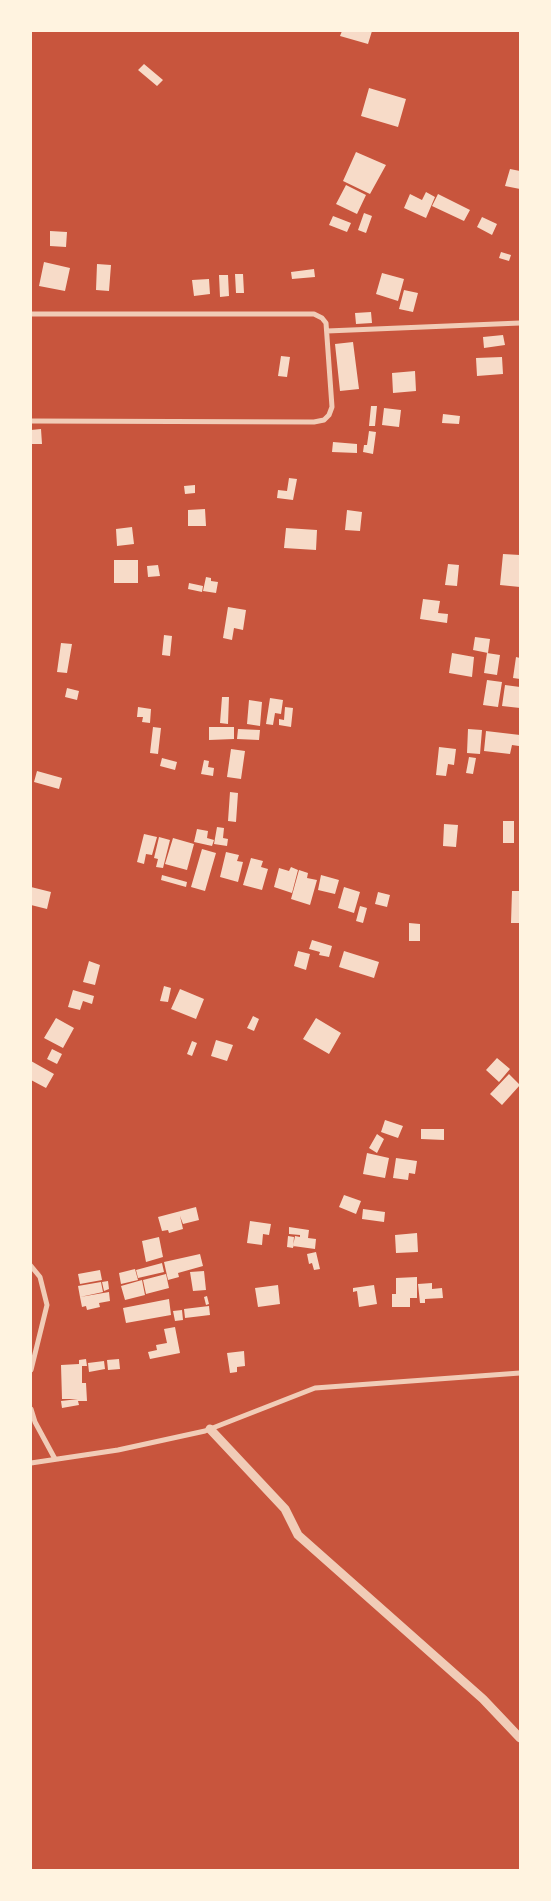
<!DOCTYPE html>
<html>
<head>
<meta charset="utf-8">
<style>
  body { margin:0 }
  #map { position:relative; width:551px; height:1901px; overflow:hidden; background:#c8553d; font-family:Jost,sans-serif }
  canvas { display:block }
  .frame { position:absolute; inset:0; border:32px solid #fff3e0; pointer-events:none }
</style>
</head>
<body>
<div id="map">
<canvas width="551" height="1901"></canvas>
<div class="frame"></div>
</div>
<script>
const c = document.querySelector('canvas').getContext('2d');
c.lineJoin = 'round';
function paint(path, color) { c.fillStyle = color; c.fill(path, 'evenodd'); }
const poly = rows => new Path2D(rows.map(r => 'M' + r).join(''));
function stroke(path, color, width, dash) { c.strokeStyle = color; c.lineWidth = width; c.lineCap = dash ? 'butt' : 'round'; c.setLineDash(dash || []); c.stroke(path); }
const building = poly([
  [342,31,372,31,368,44,340,36],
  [144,64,163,80,157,86,138,70],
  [369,88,406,99,398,127,361,116],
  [356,152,386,165,370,194,343,181],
  [510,169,520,171,520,189,505,186],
  [346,185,366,195,357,214,336,204],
  [426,192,435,197,426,218,404,208,410,194,422,200],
  [438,194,470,210,464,221,432,206],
  [364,213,372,216,366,233,358,230],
  [333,216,351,223,347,232,329,225],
  [482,217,497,224,492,235,477,227],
  [50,231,67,232,66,247,50,246],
  [501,252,511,255,509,261,499,258],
  [44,262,70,268,65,291,39,286],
  [97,264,111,265,109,291,96,290],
  [314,269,315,277,292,279,291,272],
  [382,273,404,279,398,301,376,294],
  [235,274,243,274,244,293,236,293],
  [219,275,228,275,229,296,220,297],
  [209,279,210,294,194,296,192,280],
  [404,290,418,293,413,312,399,309],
  [371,312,372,323,356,324,355,313],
  [503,335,505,345,484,348,483,337],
  [353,342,359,389,340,391,335,344],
  [281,356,290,357,287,377,278,376],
  [502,357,503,374,477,376,476,358],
  [415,371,416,391,393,393,392,373],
  [371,406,377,406,375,426,369,426],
  [384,408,401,410,399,427,382,425],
  [443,414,460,416,459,424,442,423],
  [41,429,42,444,31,444,31,430],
  [369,431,376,432,373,454,363,452,364,445,367,445],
  [333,442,357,444,357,453,332,452],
  [289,478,297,479,293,500,277,498,278,490,287,491],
  [195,485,195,493,185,494,184,486],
  [205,509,206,526,188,526,188,510],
  [347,510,362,512,360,531,345,530],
  [132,527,134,544,117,546,116,529],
  [286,528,317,530,316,550,284,548],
  [503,554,520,555,520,587,500,585],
  [114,560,138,560,138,583,114,583],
  [448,564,459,565,457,586,445,585],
  [158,565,160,576,148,577,147,566],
  [206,577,211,578,211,581,218,582,216,593,203,591],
  [189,583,203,586,202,592,188,589],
  [423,599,440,601,438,613,448,614,447,623,420,619],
  [228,607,246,610,243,630,234,628,232,640,223,638],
  [164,635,172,636,170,656,162,655],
  [475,637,490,639,488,653,473,650],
  [61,643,72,644,67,673,57,672],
  [452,653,474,657,472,677,449,673],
  [487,653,500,655,497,675,484,673],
  [516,657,520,658,520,679,513,678],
  [487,680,502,682,498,707,483,705],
  [505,685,520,687,520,708,502,706],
  [67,688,79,691,77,700,65,697],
  [222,697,229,697,228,724,220,723],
  [270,698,283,700,281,714,275,713,273,725,266,724],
  [249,700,262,702,260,726,247,724],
  [138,707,151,709,150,723,142,722,143,717,137,717],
  [285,707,293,708,291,727,279,725,279,719,284,720],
  [153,727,161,728,158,754,150,753],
  [209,727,234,727,234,739,209,740],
  [238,729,260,730,259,740,237,739],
  [468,729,482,730,480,754,467,753],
  [486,731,520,735,519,746,512,745,510,754,484,751],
  [439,747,456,749,454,765,448,764,446,776,436,775],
  [231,749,245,751,241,779,227,777],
  [469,757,476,758,473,774,466,773],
  [162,758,177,762,175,770,160,766],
  [204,760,209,761,208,767,214,768,213,776,201,774],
  [37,771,62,778,59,789,34,782],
  [230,792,238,793,236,822,228,821],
  [503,821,514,821,514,843,503,843],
  [444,824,458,825,456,847,443,846],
  [217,827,224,828,223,838,228,839,227,846,214,844],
  [197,829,208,831,207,838,214,840,212,846,194,842],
  [144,834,157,837,152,855,146,854,144,864,137,862],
  [159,837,170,840,163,868,156,867,158,859,154,858],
  [173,838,194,844,187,870,165,864],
  [202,849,216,853,205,891,191,887],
  [226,852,239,855,237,861,243,862,238,882,220,877],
  [251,858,263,861,261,867,268,869,262,890,243,885],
  [291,867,298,870,292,893,274,887,279,868,289,871],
  [299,870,308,873,307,878,317,880,310,905,291,899],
  [162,875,187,882,186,887,161,880],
  [321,875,339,880,335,894,318,890],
  [31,887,51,892,47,909,31,905],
  [344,887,360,892,354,913,338,908],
  [512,891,519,891,520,923,511,923],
  [378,892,390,895,387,907,375,904],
  [360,906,367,908,363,923,356,921],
  [409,923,420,924,420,941,409,941],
  [312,940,332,946,329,957,319,955,320,952,309,949],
  [298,951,310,954,306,970,294,966],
  [344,951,379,962,374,978,339,967],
  [89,961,100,965,95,985,83,982],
  [164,986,171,988,168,1002,160,1001],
  [180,989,204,999,196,1019,171,1009],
  [73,990,94,996,92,1004,83,1001,80,1010,68,1007],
  [253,1016,259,1019,254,1031,247,1028],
  [56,1018,74,1028,63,1048,44,1038],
  [316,1018,341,1033,329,1054,303,1039],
  [216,1040,233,1045,227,1061,211,1056],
  [192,1041,197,1043,192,1056,187,1054],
  [52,1049,62,1054,57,1064,47,1059],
  [497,1058,510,1069,499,1082,486,1070],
  [31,1061,54,1074,46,1088,31,1080],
  [509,1074,520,1085,502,1105,490,1094],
  [385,1120,403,1126,398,1138,381,1132],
  [421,1129,444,1129,444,1140,421,1139],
  [377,1134,384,1139,377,1153,369,1148],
  [367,1153,389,1158,385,1178,363,1174],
  [396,1158,417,1161,415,1174,409,1173,408,1180,393,1178],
  [344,1195,361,1201,356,1214,339,1207],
  [196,1207,199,1220,183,1224,180,1216,183,1229,169,1233,168,1230,162,1231,158,1217],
  [363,1209,385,1212,384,1222,362,1219],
  [250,1221,271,1224,269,1235,263,1234,262,1245,247,1243],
  [289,1227,309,1230,308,1238,316,1239,315,1249,293,1246,295,1236,300,1237,300,1235,289,1234],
  [417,1233,418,1252,396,1253,395,1235],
  [288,1236,294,1237,293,1248,287,1247],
  [159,1237,163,1257,146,1262,142,1241],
  [316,1252,320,1269,314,1270,312,1263,309,1264,307,1254],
  [200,1254,203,1266,178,1273,179,1277,168,1280,164,1262],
  [162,1263,164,1272,138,1278,136,1270],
  [135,1269,138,1280,121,1284,119,1273],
  [100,1270,102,1280,80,1284,78,1274],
  [204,1271,206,1290,193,1291,190,1272],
  [166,1274,169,1288,146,1294,143,1280],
  [417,1277,417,1298,410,1298,410,1307,392,1307,392,1294,396,1294,396,1278],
  [142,1280,145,1295,125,1300,121,1286],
  [108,1281,109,1289,104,1291,102,1282],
  [101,1282,103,1292,80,1297,78,1286],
  [432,1283,432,1289,442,1288,443,1298,425,1299,425,1303,420,1303,418,1284],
  [278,1285,280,1304,258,1307,255,1288],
  [374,1285,377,1304,359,1307,357,1291,353,1292,353,1288],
  [109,1292,110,1301,99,1303,100,1307,87,1310,86,1306,82,1307,80,1297],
  [207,1296,209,1304,206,1305,204,1297],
  [169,1299,171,1315,126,1323,123,1308],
  [209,1306,210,1315,185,1318,184,1309],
  [182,1310,183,1320,175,1321,173,1311],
  [175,1327,180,1353,150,1359,148,1352,157,1350,156,1345,167,1343,164,1329],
  [244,1351,245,1366,237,1367,237,1372,230,1373,227,1353],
  [86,1359,87,1366,82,1366,82,1383,86,1383,87,1401,78,1401,79,1405,62,1408,61,1401,78,1399,62,1399,61,1365,79,1364,79,1360],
  [119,1359,120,1369,108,1370,107,1360],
  [104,1361,105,1369,89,1372,88,1363]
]);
const minor = poly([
  [31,314,314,314,322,318,326,323,332,407,329,415,324,420,314,422,31,421],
  [327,331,520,323],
  [31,1266,40,1277,47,1305,31,1370],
  [31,1409,35,1422,55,1459],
  [31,1463,118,1450,205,1431,315,1388,520,1373]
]);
const tertiary = poly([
  [210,1429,285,1509,298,1535,483,1699,520,1738]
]);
paint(building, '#f7dbc8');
stroke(minor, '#f1ccb7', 5);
stroke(tertiary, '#f1ccb7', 9);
</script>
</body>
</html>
